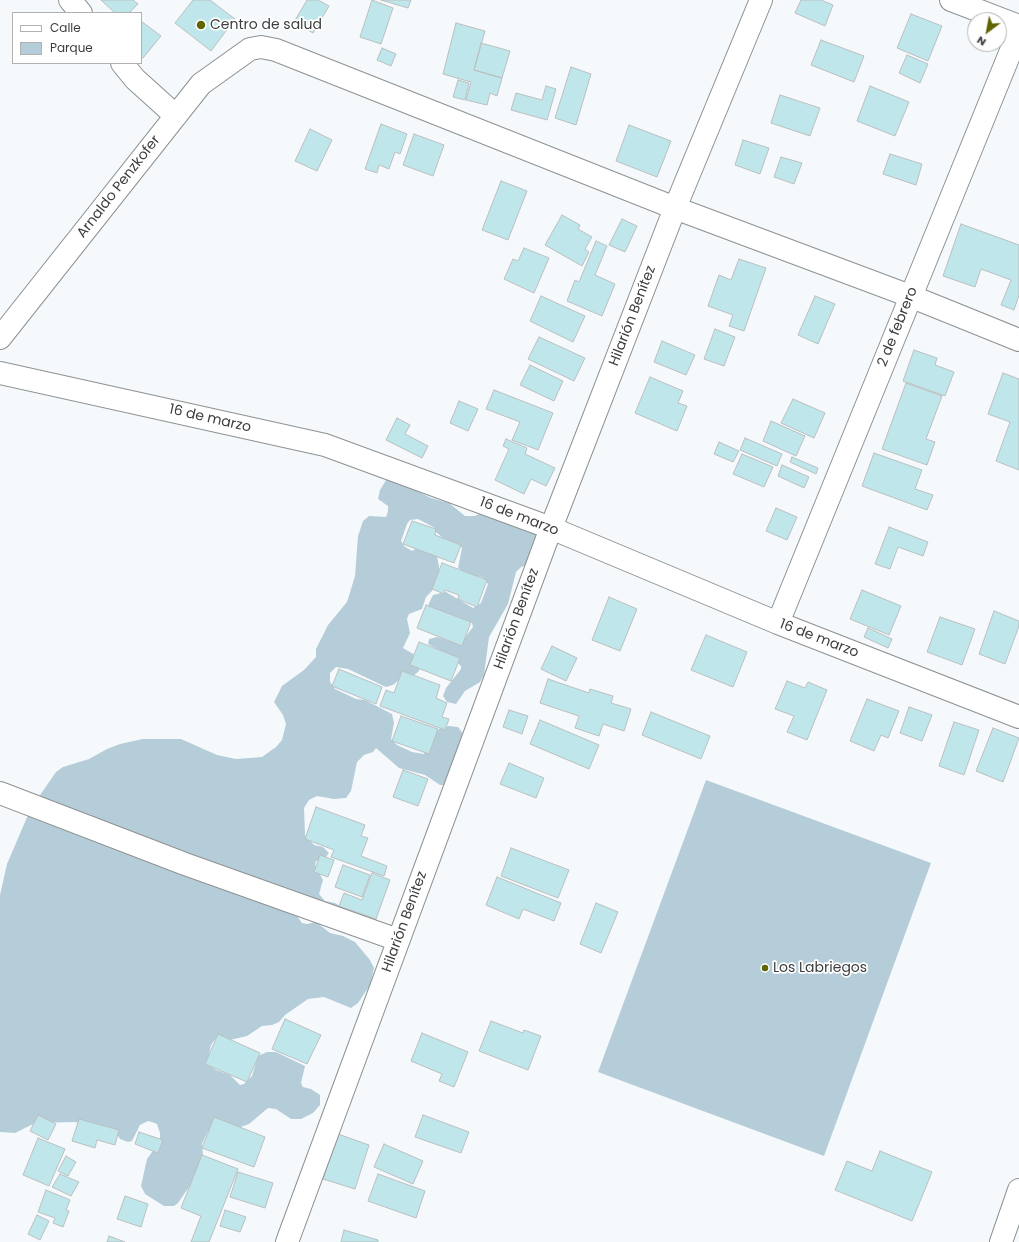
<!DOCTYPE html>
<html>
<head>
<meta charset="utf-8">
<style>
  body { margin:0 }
  #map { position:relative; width:1019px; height:1242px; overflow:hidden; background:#f5f9fb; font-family:Poppins,sans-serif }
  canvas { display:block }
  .legend { position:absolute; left:12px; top:12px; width:130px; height:52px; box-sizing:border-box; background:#fff; border:1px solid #b1b1b2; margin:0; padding:5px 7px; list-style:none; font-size:12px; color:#3c3d3e }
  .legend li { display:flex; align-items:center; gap:8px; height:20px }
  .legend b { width:20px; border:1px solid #b1b1b2 }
  .north { position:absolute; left:967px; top:12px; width:40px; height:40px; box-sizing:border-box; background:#fff; border:1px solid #b1b1b2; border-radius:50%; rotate:212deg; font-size:11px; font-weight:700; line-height:16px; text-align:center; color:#3c3d3e }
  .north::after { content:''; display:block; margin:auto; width:14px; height:18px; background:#606501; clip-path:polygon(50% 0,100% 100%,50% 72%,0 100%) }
</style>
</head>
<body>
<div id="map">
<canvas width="1019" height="1242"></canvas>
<ul class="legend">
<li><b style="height:5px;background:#fff"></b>Calle</li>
<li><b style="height:11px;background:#b5cdd9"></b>Parque</li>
</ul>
<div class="north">N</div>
</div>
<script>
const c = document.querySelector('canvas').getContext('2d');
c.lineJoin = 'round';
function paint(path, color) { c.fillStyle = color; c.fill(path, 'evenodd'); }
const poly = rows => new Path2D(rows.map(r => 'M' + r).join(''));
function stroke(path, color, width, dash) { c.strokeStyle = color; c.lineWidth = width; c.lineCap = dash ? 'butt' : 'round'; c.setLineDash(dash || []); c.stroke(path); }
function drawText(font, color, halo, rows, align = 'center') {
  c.font = font + ' Poppins,sans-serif'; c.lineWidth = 3.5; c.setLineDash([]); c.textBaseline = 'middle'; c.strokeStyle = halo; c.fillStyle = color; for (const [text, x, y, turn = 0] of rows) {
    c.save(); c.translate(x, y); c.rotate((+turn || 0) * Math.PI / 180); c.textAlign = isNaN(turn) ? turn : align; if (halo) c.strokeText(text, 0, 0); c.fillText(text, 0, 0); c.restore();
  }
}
const green = poly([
  [388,477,431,498,449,503,465,516,475,516,483,512,529,529,539,536,530,564,521,567,516,572,508,604,489,637,484,675,480,682,465,691,456,704,447,702,443,696,446,688,461,669,461,666,451,656,428,644,429,639,437,637,460,644,473,627,472,623,428,607,429,603,433,595,446,592,473,608,481,603,488,584,482,577,469,575,458,568,462,548,459,545,443,538,436,532,435,528,418,519,410,520,407,524,401,541,404,546,412,551,419,547,434,554,437,557,439,566,439,574,432,591,426,597,422,609,409,614,407,619,410,633,403,648,415,655,420,662,419,671,412,677,400,679,393,685,386,687,348,669,336,667,330,673,330,682,335,689,356,699,365,700,392,714,394,723,391,739,397,745,412,752,424,754,436,731,441,728,449,726,458,727,464,735,444,785,440,785,425,775,399,768,376,748,373,752,364,755,357,762,351,791,346,798,334,799,317,796,309,800,304,808,305,835,314,845,323,847,329,853,324,859,316,861,315,865,323,880,319,894,325,901,335,903,349,912,367,916,375,921,299,912,297,916,302,923,307,924,316,922,330,933,343,936,355,942,370,960,374,968,370,985,358,1003,351,1008,324,997,308,999,285,1015,279,1022,272,1025,262,1026,247,1036,230,1040,225,1037,216,1038,211,1045,209,1054,212,1067,216,1070,230,1075,240,1085,244,1084,252,1076,258,1056,267,1052,276,1052,305,1066,301,1083,303,1087,311,1089,320,1095,320,1105,313,1113,301,1119,291,1119,276,1109,268,1108,249,1124,235,1129,208,1131,202,1144,203,1157,193,1181,178,1203,174,1206,164,1206,145,1194,141,1186,147,1159,160,1141,160,1133,157,1124,152,1122,148,1121,140,1125,132,1141,128,1142,120,1139,115,1131,108,1127,75,1122,35,1123,15,1133,0,1132,0,895,7,864,31,808,56,772,63,767,89,759,107,749,120,744,143,739,181,739,217,755,236,759,262,757,276,747,282,740,286,724,283,715,274,702,282,686,304,670,316,657,316,649,328,625,347,602,355,576,358,536,363,521,369,516,386,517,388,511,388,506,378,499,380,490],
  [706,780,931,863,824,1156,598,1072]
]);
const building = poly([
  [101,0,133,0,138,4,129,13,115,13,101,0],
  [193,0,210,0,235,19,211,51,175,23,193,0],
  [307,0,318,0,329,6,313,33,294,22,307,0],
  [372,0,393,8,381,44,360,37,372,0],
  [381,0,411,0,408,8,381,0],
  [801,0,821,0,833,5,825,26,795,13,801,0],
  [911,14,942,26,928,61,897,48,911,14],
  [141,21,161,36,143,58,141,57,141,21],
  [456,23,485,31,474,70,502,78,497,96,490,93,487,105,466,100,471,82,443,74,456,23],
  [821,40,864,56,854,82,811,65,821,40],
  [481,43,510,51,502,78,474,70,481,43],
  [382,48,396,54,391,66,377,60,382,48],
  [907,55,928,64,920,83,899,73,907,55],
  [571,67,591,74,576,125,555,118,571,67],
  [458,80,469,83,465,100,453,97,458,80],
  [546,86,556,89,547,120,511,110,516,93,542,100,546,86],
  [870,86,909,102,895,136,857,121,870,86],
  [780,95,820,108,810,136,771,123,780,95],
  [381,124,407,134,400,154,395,152,389,169,379,165,377,173,365,169,381,124],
  [629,125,671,141,657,177,616,161,629,125],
  [310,129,332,140,317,171,295,161,310,129],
  [414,134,444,145,433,176,403,165,414,134],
  [743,140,769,148,760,174,735,165,743,140],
  [890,154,922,164,916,185,883,174,890,154],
  [781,157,802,163,794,184,774,177,781,157],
  [501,181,527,191,508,240,482,230,501,181],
  [562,215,580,225,578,229,592,237,585,249,589,252,582,266,545,245,562,215],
  [622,219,637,226,625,252,609,245,622,219],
  [961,224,1019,245,1019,295,1014,310,1001,305,1011,280,981,269,975,287,943,276,961,224],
  [596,241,607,246,595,275,615,284,602,316,567,301,575,280,579,282,596,241],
  [524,248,549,258,534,293,504,279,513,259,518,261,524,248],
  [739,259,766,268,744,331,729,326,733,315,708,306,719,275,731,280,739,259],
  [541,296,585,316,573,342,530,321,541,296],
  [815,296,835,304,818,344,798,335,815,296],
  [715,329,735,337,724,366,704,359,715,329],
  [539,337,585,358,574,381,528,359,539,337],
  [662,341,695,355,686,375,654,362,662,341],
  [914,350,937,358,935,365,954,372,945,396,903,381,914,350],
  [530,365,563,381,554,401,520,385,530,365],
  [1003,373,1019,379,1019,470,996,461,1010,422,988,414,1003,373],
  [650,377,683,391,678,403,687,406,677,431,635,413,650,377],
  [906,383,942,396,926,439,935,442,927,465,882,449,906,383],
  [494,390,553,413,538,450,512,440,520,422,486,409,494,390],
  [793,399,825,413,814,438,781,423,793,399],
  [459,401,478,409,468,431,450,423,459,401],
  [397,418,410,425,405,434,428,446,422,458,386,440,397,418],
  [771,421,805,436,796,456,763,441,771,421],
  [745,438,782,454,777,466,740,450,745,438],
  [506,439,527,448,525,454,555,468,546,486,531,479,524,494,495,480,509,449,503,446,506,439],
  [719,442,739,451,733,462,714,454,719,442],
  [874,453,922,470,915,489,933,495,927,510,862,486,874,453],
  [742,454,773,467,764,487,733,474,742,454],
  [792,457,818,468,816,474,790,462,792,457],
  [782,465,809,477,804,488,778,476,782,465],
  [776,508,797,517,787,540,766,531,776,508],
  [412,521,436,529,435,535,461,545,454,563,403,544,412,521],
  [889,527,928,542,923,556,898,547,890,569,875,564,889,527],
  [442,563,487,580,477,607,458,599,459,595,445,590,444,594,432,589,442,563],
  [862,590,901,606,889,635,850,619,862,590],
  [609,597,637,609,620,651,592,640,609,597],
  [426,605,471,622,462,646,417,628,426,605],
  [994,611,1019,621,1019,626,1005,664,979,654,994,611],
  [940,617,975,629,962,665,927,652,940,617],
  [868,628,892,639,888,648,864,637,868,628],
  [706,635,747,652,733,687,691,670,706,635],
  [419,642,460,658,451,681,410,665,419,642],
  [552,646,577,658,566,681,541,669,552,646],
  [339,669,382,687,376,704,332,686,339,669],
  [402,671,440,685,436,698,447,703,442,717,449,719,445,730,380,706,386,690,394,693,402,671],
  [548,679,589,693,590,689,613,696,611,703,631,709,624,731,603,724,599,736,575,728,579,716,540,703,548,679],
  [787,681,805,688,808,682,827,690,807,740,787,732,794,716,775,709,787,681],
  [867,699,899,711,888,738,881,735,874,751,850,741,867,699],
  [909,707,932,715,922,741,900,733,909,707],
  [509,710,528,716,522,734,503,727,509,710],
  [651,712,710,736,701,759,642,735,651,712],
  [401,716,438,729,429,754,392,741,401,716],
  [540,720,599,745,589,769,530,744,540,720],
  [954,722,979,730,964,775,939,766,954,722],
  [993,728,1019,738,1003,782,976,771,993,728],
  [509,763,544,778,536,798,500,784,509,763],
  [403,770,428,779,418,806,393,797,403,770],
  [316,807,365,825,361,836,368,838,361,856,387,866,384,876,331,857,334,850,305,839,316,807],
  [511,848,569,870,558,898,501,876,511,848],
  [320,855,334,860,328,877,314,872,320,855],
  [343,865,370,875,362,897,335,887,343,865],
  [372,873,390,880,376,919,339,906,344,893,362,900,372,873],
  [497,877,561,903,554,921,523,909,519,919,486,905,497,877],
  [596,903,618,912,601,953,580,944,596,903],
  [285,1019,321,1035,307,1064,272,1049,285,1019],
  [491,1021,523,1033,524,1030,541,1036,528,1070,479,1051,491,1021],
  [422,1033,468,1052,454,1087,439,1081,442,1074,411,1061,422,1033],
  [218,1034,260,1053,247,1082,205,1064,218,1034],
  [38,1115,56,1124,48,1140,30,1131,38,1115],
  [423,1115,469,1132,461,1153,415,1137,423,1115],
  [214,1117,265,1137,254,1167,202,1148,214,1117],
  [79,1119,119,1130,115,1145,97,1140,95,1148,72,1141,79,1119],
  [139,1132,163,1140,158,1153,135,1144,139,1132],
  [338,1134,369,1145,355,1189,323,1179,338,1134],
  [38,1138,65,1149,49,1186,23,1175,38,1138],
  [384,1144,423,1161,413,1184,374,1167,384,1144],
  [880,1151,932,1172,912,1221,835,1190,847,1161,872,1171,880,1151],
  [202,1155,238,1169,209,1242,191,1242,201,1216,181,1208,202,1155],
  [66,1156,76,1162,68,1176,58,1171,66,1156],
  [238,1172,273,1183,265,1208,230,1197,238,1172],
  [60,1174,79,1182,71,1196,52,1187,60,1174],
  [378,1174,425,1191,416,1218,368,1201,378,1174],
  [46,1190,70,1200,66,1210,69,1211,63,1227,53,1223,55,1218,38,1212,46,1190],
  [125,1196,148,1204,141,1227,117,1219,125,1196],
  [225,1210,246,1217,240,1232,220,1226,225,1210],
  [37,1215,49,1221,40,1240,28,1234,37,1215],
  [344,1230,378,1240,378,1242,341,1242,344,1230],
  [109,1236,125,1242,107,1242,109,1236]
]);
const minor = poly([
  [70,0,81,13],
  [951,0,1019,26],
  [122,63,135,79,176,116],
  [0,338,201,84,250,49,261,47,276,50,675,208,910,296,1019,340],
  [0,373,325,445,551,528,778,623,1019,717],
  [778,623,1019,31],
  [0,793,185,864,398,940],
  [287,1242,551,528,675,208,761,0],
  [1001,1242,1019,1190]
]);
const markers = [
  [201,25,5,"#606501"],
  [765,968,4,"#606501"]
];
const poiNames = [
  ["Centro de salud",210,25],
  ["Los Labriegos",773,968]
];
const streetNames = [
  ["Arnaldo Penzkofer",119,187,-52],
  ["Hilarión Benítez",633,316,-69],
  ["2 de febrero",898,327,-68],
  ["16 de marzo",210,419,13],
  ["16 de marzo",519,517,21],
  ["Hilarión Benítez",517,619,-70],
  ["16 de marzo",819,639,21],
  ["Hilarión Benítez",405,922,-70]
];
paint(green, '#b5cdd9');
paint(building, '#bfe6eb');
stroke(building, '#bbbfc0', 1);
stroke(minor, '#8e9192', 24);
stroke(minor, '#fff', 22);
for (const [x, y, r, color] of markers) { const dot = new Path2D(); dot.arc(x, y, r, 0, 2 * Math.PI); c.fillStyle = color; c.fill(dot); stroke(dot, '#fff', 1.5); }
drawText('14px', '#3c3d3e', '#fff', poiNames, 'left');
drawText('14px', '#3c3d3e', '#fff', streetNames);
</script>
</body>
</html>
